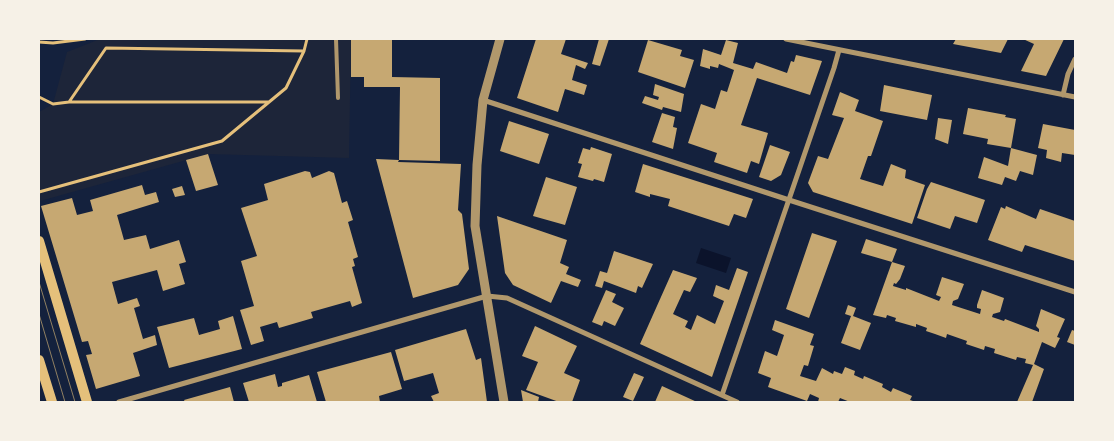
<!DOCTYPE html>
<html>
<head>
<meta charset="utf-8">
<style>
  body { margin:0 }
  #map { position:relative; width:1114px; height:441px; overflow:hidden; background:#14213d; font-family:"Noto Sans",sans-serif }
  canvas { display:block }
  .frame { position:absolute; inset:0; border:40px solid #f6f1e7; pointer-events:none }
</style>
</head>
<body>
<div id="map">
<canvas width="1114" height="441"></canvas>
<div class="frame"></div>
</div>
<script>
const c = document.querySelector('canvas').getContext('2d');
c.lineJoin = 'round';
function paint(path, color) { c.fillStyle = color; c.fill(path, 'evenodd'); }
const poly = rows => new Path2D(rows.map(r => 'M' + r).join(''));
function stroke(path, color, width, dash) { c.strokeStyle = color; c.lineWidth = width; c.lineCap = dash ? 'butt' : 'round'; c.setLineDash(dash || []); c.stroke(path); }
const green = poly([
  [100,39,351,39,349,158,208,154,40,201,39,112,53,104,67,52]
]);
const water = poly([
  [701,248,731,258,726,273,696,263]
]);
const building = poly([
  [351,39,392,39,392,77,440,78,440,161,399,160,400,87,364,87,364,77,351,77],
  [536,39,566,39,561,54,588,63,585,69,576,65,572,80,587,85,584,95,565,89,558,112,517,98],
  [599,39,609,39,600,66,592,64],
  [956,39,1008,39,1001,53,953,44],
  [1023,39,1064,39,1046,76,1021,71,1034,44],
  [648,40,682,50,680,56,694,60,685,88,638,72],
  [726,40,738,43,733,63,753,69,756,62,787,73,791,61,794,62,796,55,822,61,810,95,757,78,741,125,768,133,759,164,751,161,747,173,714,162,717,153,688,143,701,104,715,109,721,90,727,92,734,70,719,64,718,68,710,66,710,69,700,66,703,49,721,55],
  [655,84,684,94,681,112,663,107,662,110,642,103,645,96,658,100,659,97,653,95],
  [884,85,932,95,927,120,880,111],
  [840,92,859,100,855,111,883,121,871,156,868,156,860,179,883,186,891,164,906,170,905,178,925,185,912,224,813,192,808,183,818,156,828,159,844,118,832,115],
  [968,108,1006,115,1005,117,1016,119,1011,148,987,144,988,139,963,134],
  [662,113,675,117,673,127,677,128,673,149,652,142],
  [938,118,952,120,948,144,935,139],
  [509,121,549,134,539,164,500,151],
  [1043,124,1075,130,1075,155,1062,153,1061,162,1046,158,1047,150,1038,148],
  [770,145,790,152,781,175,771,181,759,177],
  [591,147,612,154,604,182,594,179,593,181,578,177,582,164,578,163,583,148,590,150],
  [1011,148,1037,155,1033,175,1020,171,1016,181,1005,177,1002,185,978,178,984,157,1008,166],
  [208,154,218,185,196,191,186,160],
  [376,159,399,160,398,162,461,164,458,210,462,214,469,269,458,285,413,298],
  [643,164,753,199,746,218,734,214,729,226,668,206,670,199,650,194,650,197,635,192],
  [305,171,310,172,312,178,329,171,334,173,342,203,347,201,353,220,348,222,358,257,353,259,355,266,352,267,362,303,352,307,350,301,311,312,313,318,279,328,277,322,260,327,264,341,251,345,240,310,254,306,241,261,257,256,241,208,268,200,264,184],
  [546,177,577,187,565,225,533,216],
  [931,182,985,200,977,223,955,216,950,229,917,218,927,189],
  [142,185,145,195,156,192,159,202,117,215,124,240,146,235,150,249,179,240,186,262,179,264,185,284,163,291,157,270,112,282,118,304,137,298,140,306,134,308,143,339,155,335,157,345,133,353,140,376,96,389,86,355,92,354,88,341,82,342,41,206,72,198,77,215,93,211,90,200],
  [182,186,185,195,175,197,172,189],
  [1006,206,1036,219,1040,209,1075,221,1075,261,1025,245,1022,252,988,240,1001,207,1005,209],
  [497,216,567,240,560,263,569,267,566,274,581,280,578,287,561,281,551,303,513,285,505,273],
  [812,233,837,241,809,318,786,309],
  [866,239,897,249,892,262,861,253],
  [614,251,653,264,642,288,638,286,636,293,604,281,602,288,595,286,600,271,607,273],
  [892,262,905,266,900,279,896,284,894,283,893,286,906,290,906,288,939,301,941,297,936,295,942,277,964,284,958,299,953,301,952,305,980,314,981,309,977,308,977,305,982,290,1004,298,1000,312,993,314,992,317,1004,321,1005,319,1039,332,1039,329,1036,326,1041,309,1065,319,1057,337,1060,338,1055,348,1042,342,1034,364,1044,369,1032,402,1017,402,1033,365,1025,363,1026,359,1017,357,1016,360,994,353,995,349,985,346,984,350,966,344,967,341,947,334,946,338,935,334,926,331,927,328,916,324,916,327,895,321,896,318,887,315,886,318,873,315],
  [737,268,748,272,712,377,640,344,673,270,697,278,690,292,684,290,673,314,688,321,685,327,691,330,697,315,715,324,724,301,713,296,716,285,729,290],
  [606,290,616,294,612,302,624,308,615,326,604,321,602,326,592,322],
  [848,305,856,308,853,316,871,323,860,350,841,343,851,316,845,314],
  [233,316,242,349,169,368,157,327,194,318,199,335,220,329,218,321],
  [775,320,814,334,810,345,814,346,808,366,804,365,800,376,816,381,822,368,833,374,834,371,842,374,845,367,855,371,854,375,863,379,864,376,883,384,882,387,891,392,893,388,912,396,910,400,916,402,850,402,840,398,838,402,818,402,819,398,810,394,807,401,768,387,771,378,758,373,765,351,777,356,784,335,772,330],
  [535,326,577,346,564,373,580,380,572,402,559,402,526,390,538,362,522,356],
  [466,329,476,360,481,358,487,402,434,402,431,396,439,393,433,373,404,381,395,350],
  [1072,330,1075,331,1075,345,1067,342],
  [391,352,402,389,379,396,380,402,326,402,317,372],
  [634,373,644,377,633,401,623,397],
  [275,374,278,387,282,386,282,383,309,375,317,402,249,402,243,383],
  [662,386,697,402,655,402],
  [230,387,234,402,185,402,184,400],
  [521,390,539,397,538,402,523,402]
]);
const path = poly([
  [39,42,53,43,85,39],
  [39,97,53,104,69,102,106,48,304,51],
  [69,102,268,102],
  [39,192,222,141,286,88,304,51,307,39]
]);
const service = poly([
  [336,39,338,98]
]);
const minor = poly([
  [786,39,1075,97],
  [1063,95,1068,74,1075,59],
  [483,100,789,200,1075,292],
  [722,395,834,68,839,50],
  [119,402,487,296,507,298,737,402]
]);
const tertiary = poly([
  [500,39,483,100,477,165,475,226,504,402]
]);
const secondary = poly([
  [39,241,87,402],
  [39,360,52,402]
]);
const tram = poly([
  [39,282,75,402],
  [39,314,65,402]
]);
paint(green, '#1d2539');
paint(water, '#0b132b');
paint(building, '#c6a872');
stroke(path, '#e5c07b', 3);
stroke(service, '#b1986c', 4);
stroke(minor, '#b1986c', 5);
stroke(tertiary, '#b1986c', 9);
stroke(secondary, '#e5c07b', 10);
stroke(tram, '#918062', 1);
</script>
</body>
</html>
